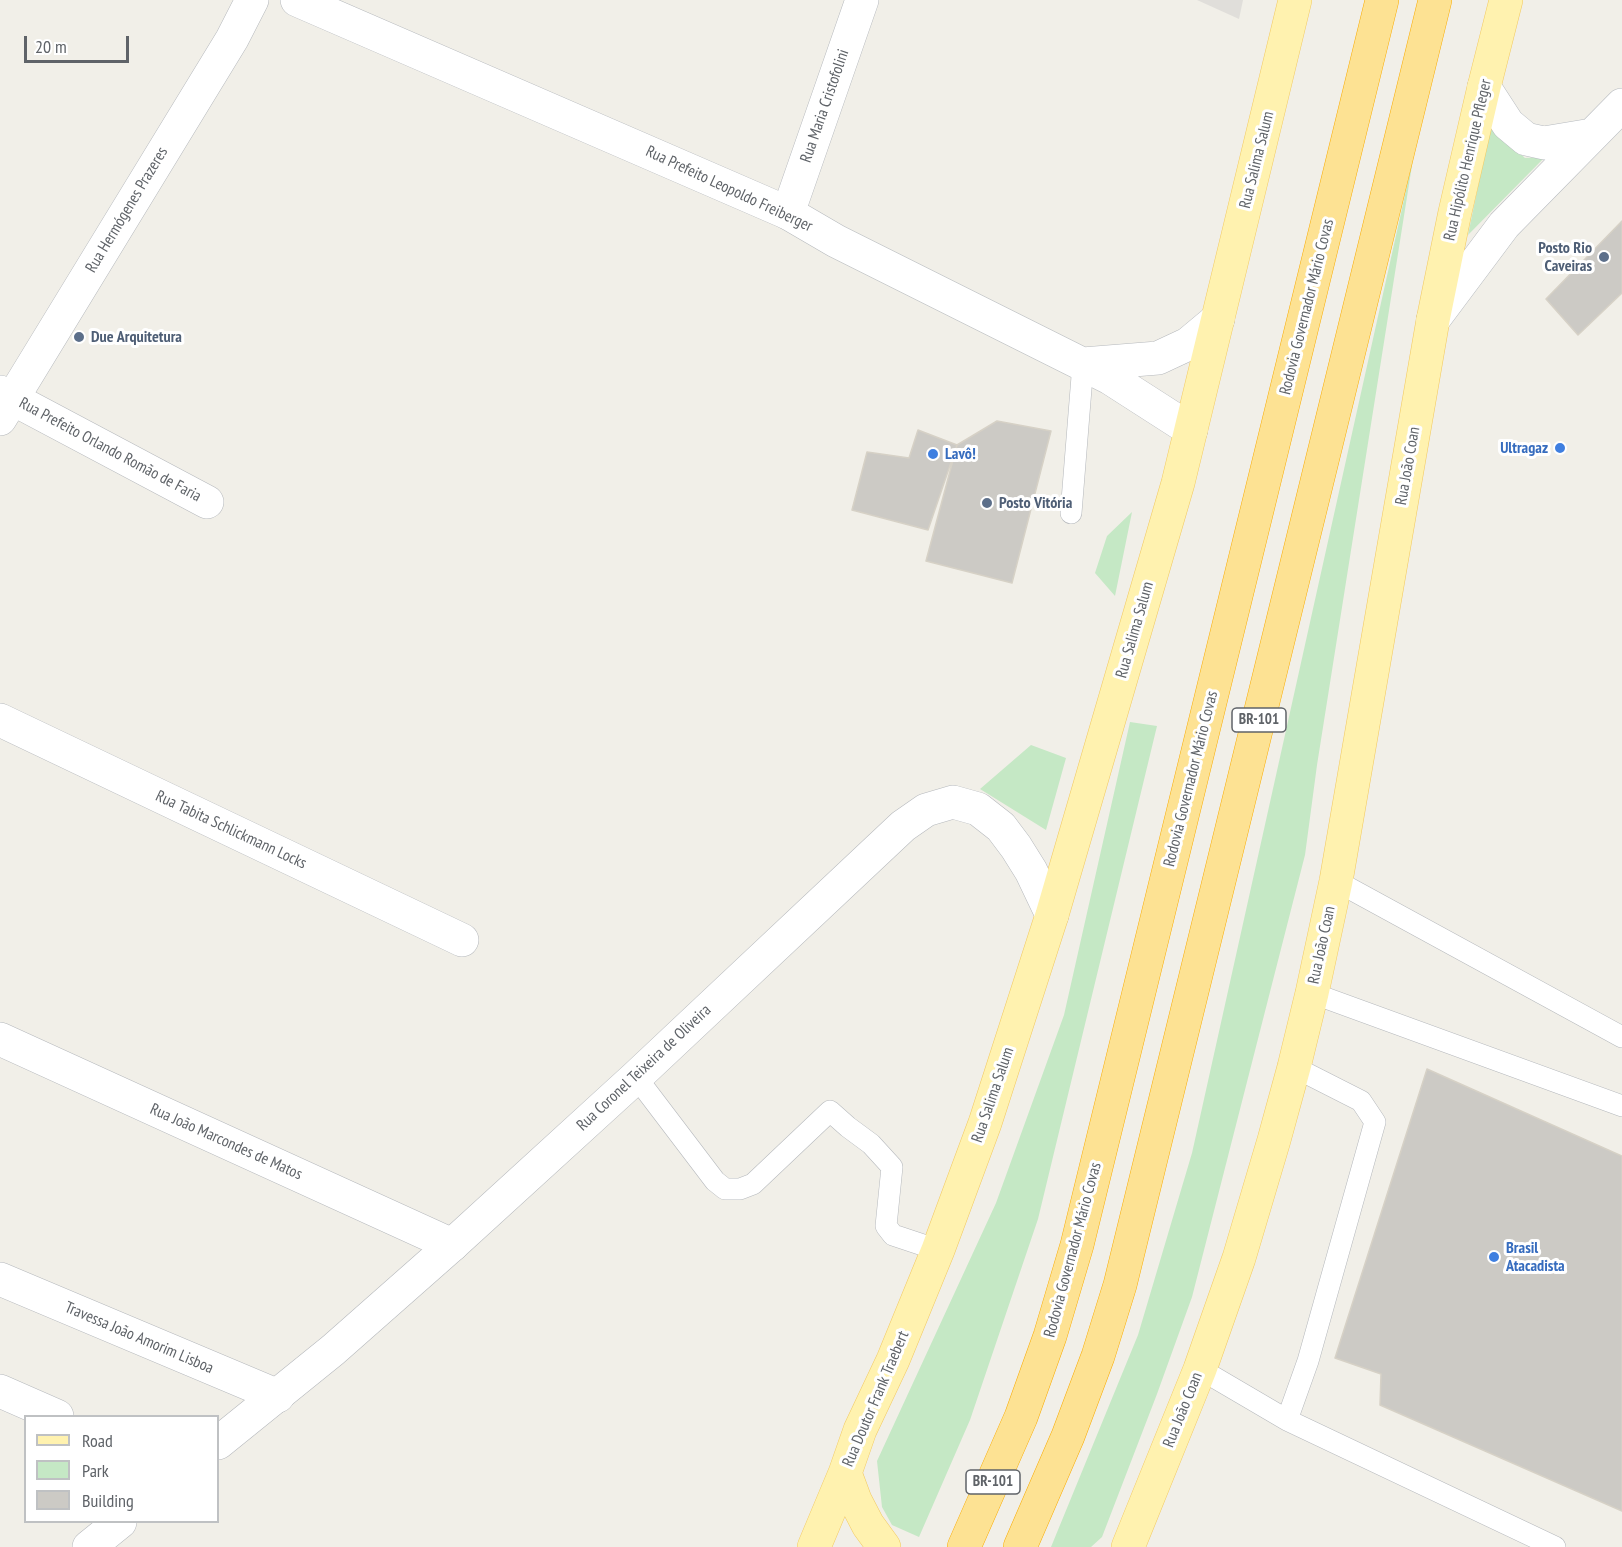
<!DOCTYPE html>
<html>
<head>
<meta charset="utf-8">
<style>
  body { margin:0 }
  #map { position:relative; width:1622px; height:1547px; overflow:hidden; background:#f1efe8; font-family:"PT Sans Narrow",sans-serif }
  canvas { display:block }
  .legend { position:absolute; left:24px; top:1415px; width:195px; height:108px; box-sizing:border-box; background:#fff; border:2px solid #bfc1c3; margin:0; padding:8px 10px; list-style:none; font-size:18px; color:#5f6368 }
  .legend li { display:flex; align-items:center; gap:12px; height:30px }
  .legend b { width:30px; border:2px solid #bfc1c3 }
  .scale { position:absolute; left:24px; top:36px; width:105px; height:27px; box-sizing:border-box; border:3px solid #5f6368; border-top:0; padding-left:8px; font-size:18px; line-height:21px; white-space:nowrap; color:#5f6368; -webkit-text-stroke:4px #fff; paint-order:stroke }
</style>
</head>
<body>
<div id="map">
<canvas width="1622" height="1547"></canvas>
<ul class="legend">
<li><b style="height:8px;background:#fff2af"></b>Road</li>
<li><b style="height:16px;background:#c5e8c5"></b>Park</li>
<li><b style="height:16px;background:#cccac5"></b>Building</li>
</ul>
<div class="scale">20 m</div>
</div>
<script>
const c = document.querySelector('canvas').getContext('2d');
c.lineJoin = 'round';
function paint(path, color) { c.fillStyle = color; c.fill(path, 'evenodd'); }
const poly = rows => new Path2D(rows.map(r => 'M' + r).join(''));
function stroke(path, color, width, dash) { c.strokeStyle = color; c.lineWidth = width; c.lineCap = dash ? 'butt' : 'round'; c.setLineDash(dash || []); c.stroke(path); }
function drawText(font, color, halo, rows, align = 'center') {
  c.font = font + ' "PT Sans Narrow",sans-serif'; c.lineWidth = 6; c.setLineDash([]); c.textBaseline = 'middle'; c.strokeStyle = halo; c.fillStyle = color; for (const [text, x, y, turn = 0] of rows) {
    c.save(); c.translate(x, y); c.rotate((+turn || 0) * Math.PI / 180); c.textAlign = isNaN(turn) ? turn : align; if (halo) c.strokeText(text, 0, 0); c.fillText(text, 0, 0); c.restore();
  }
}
const industrial = poly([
  [1197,0,1243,0,1239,19]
]);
const green = poly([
  [1491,123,1505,140,1525,158,1545,157,1468,235],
  [1413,159,1317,765,1305,855,1192,1297,1157,1394,1102,1537,1091,1547,1051,1547,1138,1335,1192,1153],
  [1132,512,1115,596,1095,573,1107,536],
  [1130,722,1157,726,1038,1219,970,1420,919,1537,892,1525,882,1507,877,1461,996,1203,1064,1015],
  [1031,745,1066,758,1046,830,980,789]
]);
const building = poly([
  [1622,221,1622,293,1578,335,1546,299,1622,221],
  [997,421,1051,431,1012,583,926,561,957,445,997,421],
  [918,430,957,445,928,530,852,510,867,452,909,458,918,430],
  [1427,1069,1622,1156,1622,1511,1380,1405,1381,1374,1335,1358,1427,1069]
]);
const service = poly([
  [1071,513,1083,364],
  [1336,881,1622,1037],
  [1312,993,1622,1106],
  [636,1077,715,1181,725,1189,740,1189,753,1184,830,1111,848,1127,871,1144,892,1167,886,1226,893,1235,938,1250],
  [1200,1369,1287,1420,1308,1361,1375,1122,1361,1101,1294,1067],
  [1287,1420,1555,1547]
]);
const minor = poly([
  [788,213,862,0],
  [0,392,207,502],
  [0,720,462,940],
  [0,1039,452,1245],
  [0,1279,278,1396],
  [0,1391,57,1416]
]);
const tertiary = poly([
  [297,0,788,213,836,241,1110,378,1191,430],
  [1083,364,1158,358,1188,344,1218,319],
  [0,419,232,39,252,0],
  [218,1443,333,1350,452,1245,636,1077,903,826,926,810,953,802,978,809,1001,827,1016,847,1031,871,1052,915],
  [89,1547,120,1522]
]);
const secondary = poly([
  [1484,87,1508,124,1526,139,1544,143,1592,135],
  [1433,320,1504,225,1622,105]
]);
const primary = poly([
  [845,1473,855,1500,868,1525,884,1547],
  [814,1547,845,1473,860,1430,893,1360,938,1250,985,1123,1052,915,1178,483,1295,0],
  [1128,1547,1200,1369,1239,1258,1274,1140,1294,1067,1312,993,1336,881,1433,320,1455,212,1484,87,1506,0]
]);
const motorway = poly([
  [964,1547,1021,1417,1050,1336,1077,1245,1382,0],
  [1020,1547,1068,1436,1098,1356,1120,1285,1435,0]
]);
const markers = [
  [1604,257,6,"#5c6f8a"],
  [79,337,6,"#5c6f8a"],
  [1560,448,6,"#3f7fe0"],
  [933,454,6,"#3f7fe0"],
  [987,503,6,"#5c6f8a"],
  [1494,1257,6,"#3f7fe0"]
];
const shields = [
  [1259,720,54],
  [993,1482,54]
];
const shieldNames = [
  ["BR-101",1259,720],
  ["BR-101",993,1482]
];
const streetNames = [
  ["Rua Maria Cristofolini",825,106,-71],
  ["Rua Salima Salum",1257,160,-76],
  ["Rua Hipólito Henrique Pfleger",1468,160,-77],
  ["Rua Prefeito Leopoldo Freiberger",729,189,25],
  ["Rua Hermógenes Prazeres",127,210,-59],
  ["Rodovia Governador Mário Covas",1307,307,-76],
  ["Rua Prefeito Orlando Romão de Faria",110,450,28],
  ["Rua João Coan",1408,466,-80],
  ["Rua Salima Salum",1135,630,-74],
  ["Rodovia Governador Mário Covas",1191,779,-76],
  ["Rua Tabita Schlickmann Locks",231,830,25],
  ["Rua João Coan",1322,945,-78],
  ["Rua Coronel Teixeira de Oliveira",644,1068,-43],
  ["Rua Salima Salum",993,1095,-71],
  ["Rua João Marcondes de Matos",226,1142,24],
  ["Rodovia Governador Mário Covas",1073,1250,-75],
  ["Travessa João Amorim Lisboa",139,1338,23],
  ["Rua Doutor Frank Traebert",876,1399,-67],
  ["Rua João Coan",1183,1410,-68]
];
const serviceNames = [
  ["Posto Rio",1592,248,"right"],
  ["Caveiras",1592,266,"right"],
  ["Due Arquitetura",91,337],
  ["Posto Vitória",999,503]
];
const shopNames = [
  ["Ultragaz",1548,448,"right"],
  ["Lavô!",945,454],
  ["Brasil",1506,1248],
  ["Atacadista",1506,1266]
];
paint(industrial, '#e0deda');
paint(green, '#c5e8c5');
paint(building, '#cccac5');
stroke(building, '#d6d1c6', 1.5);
stroke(service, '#b5b8bc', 22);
stroke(minor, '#b5b8bc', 34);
stroke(tertiary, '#b5b8bc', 34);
stroke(secondary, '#b6babf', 34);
stroke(primary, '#f2c960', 34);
stroke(motorway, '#f9ab00', 34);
stroke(service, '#fff', 21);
stroke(minor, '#fff', 33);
stroke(tertiary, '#fff', 33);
stroke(secondary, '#fff', 33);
stroke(primary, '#fff2af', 33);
stroke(motorway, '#fde293', 33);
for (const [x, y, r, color] of markers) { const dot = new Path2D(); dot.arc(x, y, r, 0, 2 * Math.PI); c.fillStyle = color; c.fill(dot); stroke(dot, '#fff', 2); }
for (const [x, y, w] of shields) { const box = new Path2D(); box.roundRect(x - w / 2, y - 12, w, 24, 4.5); c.fillStyle = '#fff'; c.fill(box); stroke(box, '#5f6368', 1.5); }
drawText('bold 15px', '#5f6368', null, shieldNames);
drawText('16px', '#5f6368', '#fff', streetNames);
drawText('bold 16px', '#4e5e75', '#fff', serviceNames, 'left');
drawText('bold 16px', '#366cbe', '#fff', shopNames, 'left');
</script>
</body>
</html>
